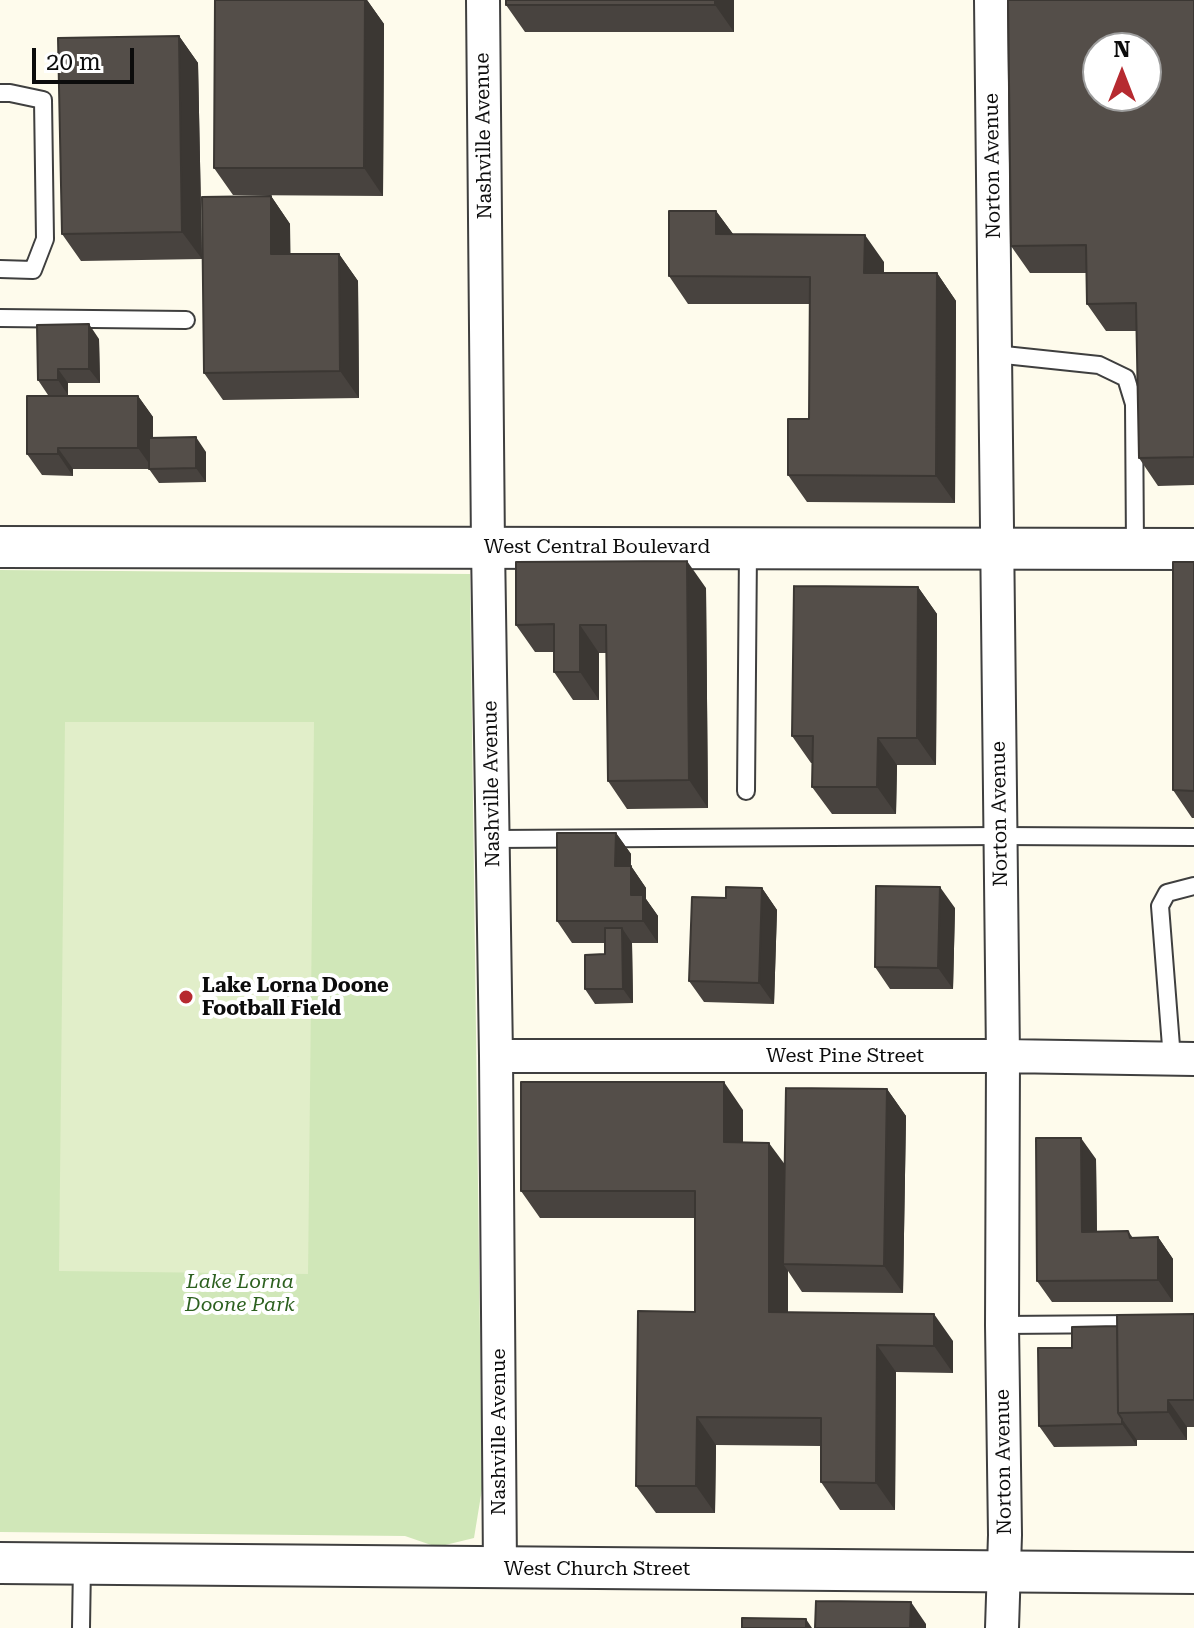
<!DOCTYPE html>
<html>
<head>
<meta charset="utf-8">
<style>
  body { margin:0 }
  #map { position:relative; width:1194px; height:1628px; overflow:hidden; background:#fefbec; font-family:"Roboto Serif",serif }
  canvas { display:block }
  .north { position:absolute; left:1082px; top:32px; width:80px; height:80px; box-sizing:border-box; background:#fff; border:2px solid #9e9e9e; border-radius:50%; rotate:0deg; font-size:22px; font-weight:700; line-height:32px; text-align:center; color:#0c0c0c }
  .north::after { content:''; display:block; margin:auto; width:28px; height:36px; background:#b62a30; clip-path:polygon(50% 0,100% 100%,50% 72%,0 100%) }
  .scale { position:absolute; left:32px; top:48px; width:102px; height:36px; box-sizing:border-box; border:4px solid #0c0c0c; border-top:0; padding-left:10px; font-size:24px; line-height:28px; white-space:nowrap; color:#0c0c0c; -webkit-text-stroke:6px #fff; paint-order:stroke }
</style>
</head>
<body>
<div id="map">
<canvas width="1194" height="1628"></canvas>
<div class="north">N</div>
<div class="scale">20 m</div>
</div>
<script>
const c = document.querySelector('canvas').getContext('2d');
c.lineJoin = 'round';
function paint(path, color) { c.fillStyle = color; c.fill(path, 'evenodd'); }
const poly = rows => new Path2D(rows.map(r => 'M' + r).join(''));
function stroke(path, color, width, dash) { c.strokeStyle = color; c.lineWidth = width; c.lineCap = dash ? 'butt' : 'round'; c.setLineDash(dash || []); c.stroke(path); }
function drawText(font, color, halo, rows, align = 'center') {
  c.font = font + ' "Roboto Serif",serif'; c.lineWidth = 8; c.setLineDash([]); c.textBaseline = 'middle'; c.strokeStyle = halo; c.fillStyle = color; for (const [text, x, y, turn = 0] of rows) {
    c.save(); c.translate(x, y); c.rotate((+turn || 0) * Math.PI / 180); c.textAlign = isNaN(turn) ? turn : align; if (halo) c.strokeText(text, 0, 0); c.fillText(text, 0, 0); c.restore();
  }
}
const green = poly([
  [0,570,470,574,482,1489,474,1538,437,1547,405,1536,0,1532]
]);
const pitch = poly([
  [65,722,314,722,308,1274,59,1271]
]);
const service = poly([
  [0,93,10,93,43,100,45,239,33,270,0,269],
  [0,318,186,320],
  [995,354,1099,365,1126,378,1134,404,1135,548],
  [746,791,748,549],
  [493,839,1001,836,1194,837],
  [1172,1059,1160,906,1167,893,1194,886],
  [1002,1325,1136,1324],
  [81,1628,82,1564]
]);
const minor = poly([
  [483,0,488,547,496,1056,500,1568],
  [991,0,1003,1056,1002,1325,1005,1535,1002,1628],
  [496,1056,1003,1056,1194,1059]
]);
const tertiary = poly([
  [0,547,1194,549],
  [0,1563,1194,1573]
]);
const wall = poly([
  [215,0,367,0,384,24,383,196,233,195,214,168],
  [734,0,734,32,525,32,506,5],
  [1194,0,1194,485,1158,486,1139,458,1137,331,1106,331,1087,304,1086,273,1030,273,1011,246],
  [179,36,198,63,202,259,81,261,62,234],
  [271,196,290,224,290,254,339,254,358,281,359,398,223,400,204,373],
  [716,211,733,234,884,262,884,273,937,273,956,301,955,503,807,502,788,475,809,419,810,304,688,304,669,276],
  [99,339,100,383,68,383,68,395,48,395,38,380],
  [138,396,153,417,153,438,206,452,206,482,159,483,149,469,73,469,73,476,42,475,27,454],
  [1194,562,1194,818,1192,818,1173,790],
  [918,587,937,614,936,765,897,765,896,814,832,814,812,787,813,763,811,763,792,736],
  [706,588,708,808,627,809,608,781,606,653,599,653,599,700,573,700,554,672,554,652,535,652,516,625],
  [616,833,631,854,631,866,646,888,646,899,658,916,658,943,632,943,633,1003,595,1004,585,989,605,954,605,943,572,943,557,921],
  [762,888,777,910,774,1004,704,1002,689,981,726,898],
  [955,908,953,989,890,989,875,967],
  [887,1089,906,1116,903,1293,802,1292,788,1271,788,1312,953,1341,953,1373,896,1372,895,1510,840,1510,821,1482,821,1446,716,1445,715,1513,656,1513,636,1486,695,1312,695,1218,540,1218,521,1191,743,1110,743,1142,785,1165],
  [1096,1159,1097,1231,1128,1231,1133,1238,1158,1237,1173,1259,1173,1302,1052,1302,1037,1281],
  [1194,1314,1194,1427,1187,1427,1187,1440,1137,1440,1137,1446,1054,1447,1039,1426,1072,1348,1117,1326]
]);
const shadedWall = poly([
  [365,0,367,0,384,24,383,196,364,168],
  [715,0,734,0,734,32,715,5],
  [179,36,198,63,202,259,182,232],
  [271,196,290,224,291,282,271,254],
  [716,211,736,238,716,234],
  [865,235,884,262,884,300,864,273],
  [339,254,358,281,359,398,340,371],
  [937,273,956,301,955,503,936,476],
  [89,324,99,339,100,383,89,369],
  [58,369,68,383,68,395,58,380],
  [138,396,153,417,153,469,138,448],
  [196,437,206,452,206,482,196,468],
  [58,448,73,469,73,476,58,454],
  [687,561,706,588,708,808,689,780],
  [918,587,937,614,936,765,917,738],
  [580,625,599,653,599,700,580,672],
  [878,738,897,765,896,814,877,787],
  [616,833,631,854,630,888,615,866],
  [631,866,646,888,646,899,658,916,658,943,643,921,631,895],
  [940,887,955,908,953,989,938,968],
  [762,888,777,910,774,1004,759,983],
  [622,928,632,943,633,1003,623,989],
  [724,1082,743,1110,743,1170,724,1142],
  [887,1089,906,1116,903,1293,884,1266],
  [1081,1138,1096,1159,1097,1253,1082,1232],
  [769,1143,789,1170,783,1264,788,1271,788,1339,769,1312],
  [1158,1237,1173,1259,1173,1302,1158,1280],
  [934,1314,953,1341,953,1373,934,1346],
  [877,1345,896,1372,895,1510,876,1483],
  [1168,1400,1187,1427,1187,1440,1168,1412],
  [697,1417,716,1445,715,1513,696,1486],
  [1122,1419,1137,1440,1137,1446,1122,1424],
  [911,1602,926,1624,926,1628,910,1628],
  [806,1619,812,1628,806,1628]
]);
const building = poly([
  [215,0,365,0,364,168,214,168,215,0],
  [506,0,715,0,715,5,506,5,506,0],
  [1008,0,1194,0,1194,457,1139,458,1136,303,1087,304,1086,245,1011,246,1008,0],
  [1098,48,1146,48,1146,96,1098,96,1098,48],
  [179,36,182,232,62,234,58,38,179,36],
  [271,196,271,254,339,254,340,371,204,373,202,197,271,196],
  [669,211,716,211,716,234,865,235,864,273,937,273,936,476,788,475,788,419,809,419,810,277,669,276,669,211],
  [89,324,89,369,58,369,58,380,38,380,37,325,89,324],
  [27,396,138,396,138,448,58,448,58,454,27,454,27,396],
  [196,437,196,468,149,469,149,438,196,437],
  [687,561,689,780,608,781,606,625,580,625,580,672,554,672,554,624,516,625,516,562,687,561],
  [1173,562,1194,562,1194,791,1173,790,1173,562],
  [794,586,918,587,917,738,878,738,877,787,812,787,813,736,792,736,794,586],
  [557,833,616,833,615,866,631,866,631,895,643,895,643,921,557,921,557,833],
  [876,886,940,887,938,968,875,967,876,886],
  [726,887,762,888,759,983,689,981,692,897,726,898,726,887],
  [605,928,622,928,623,989,585,989,585,955,605,954,605,928],
  [521,1082,724,1082,724,1142,769,1143,769,1312,934,1314,934,1346,877,1345,876,1483,821,1482,821,1418,697,1417,696,1486,636,1486,638,1311,695,1312,695,1191,521,1191,521,1082],
  [786,1088,887,1089,884,1266,783,1264,786,1088],
  [1036,1138,1081,1138,1082,1232,1128,1231,1130,1238,1158,1237,1158,1280,1037,1281,1036,1138],
  [1194,1314,1194,1400,1168,1400,1168,1412,1118,1413,1117,1315,1194,1314],
  [1117,1326,1118,1413,1122,1419,1122,1424,1039,1426,1038,1348,1072,1348,1072,1327,1117,1326],
  [816,1601,911,1602,910,1628,815,1628,816,1601],
  [742,1618,806,1619,806,1628,742,1628,742,1618]
]);
const markers = [
  [186,997,8,"#b62a30"]
];
const streetNames = [
  ["Nashville Avenue",484,136,-91],
  ["Norton Avenue",993,166,-91],
  ["West Central Boulevard",597,547],
  ["Nashville Avenue",492,784,-91],
  ["Norton Avenue",1000,814,-91],
  ["West Pine Street",845,1056],
  ["Nashville Avenue",499,1432,-90],
  ["Norton Avenue",1004,1462,-91],
  ["West Church Street",597,1569]
];
const poiNames = [
  ["Lake Lorna Doone",202,986],
  ["Football Field",202,1009]
];
const parkNames = [
  ["Lake Lorna",240,1282],
  ["Doone Park",240,1305]
];
paint(green, '#d0e7b8');
paint(pitch, '#e1eec9');
stroke(service, '#3f3f3f', 20);
stroke(minor, '#3f3f3f', 36);
stroke(tertiary, '#3f3f3f', 44);
stroke(service, '#fff', 16);
stroke(minor, '#fff', 32);
stroke(tertiary, '#fff', 40);
paint(wall, '#48433f');
paint(shadedWall, '#3b3733');
paint(building, '#544e49');
stroke(building, '#3b3733', 2);
for (const [x, y, r, color] of markers) { const dot = new Path2D(); dot.arc(x, y, r, 0, 2 * Math.PI); c.fillStyle = color; c.fill(dot); stroke(dot, '#fff', 3); }
drawText('20px', '#0c0c0c', '#fff', streetNames);
drawText('bold 20px', '#0c0c0c', '#fff', poiNames, 'left');
drawText('italic 20px', '#2d6120', '#fff', parkNames);
</script>
</body>
</html>
